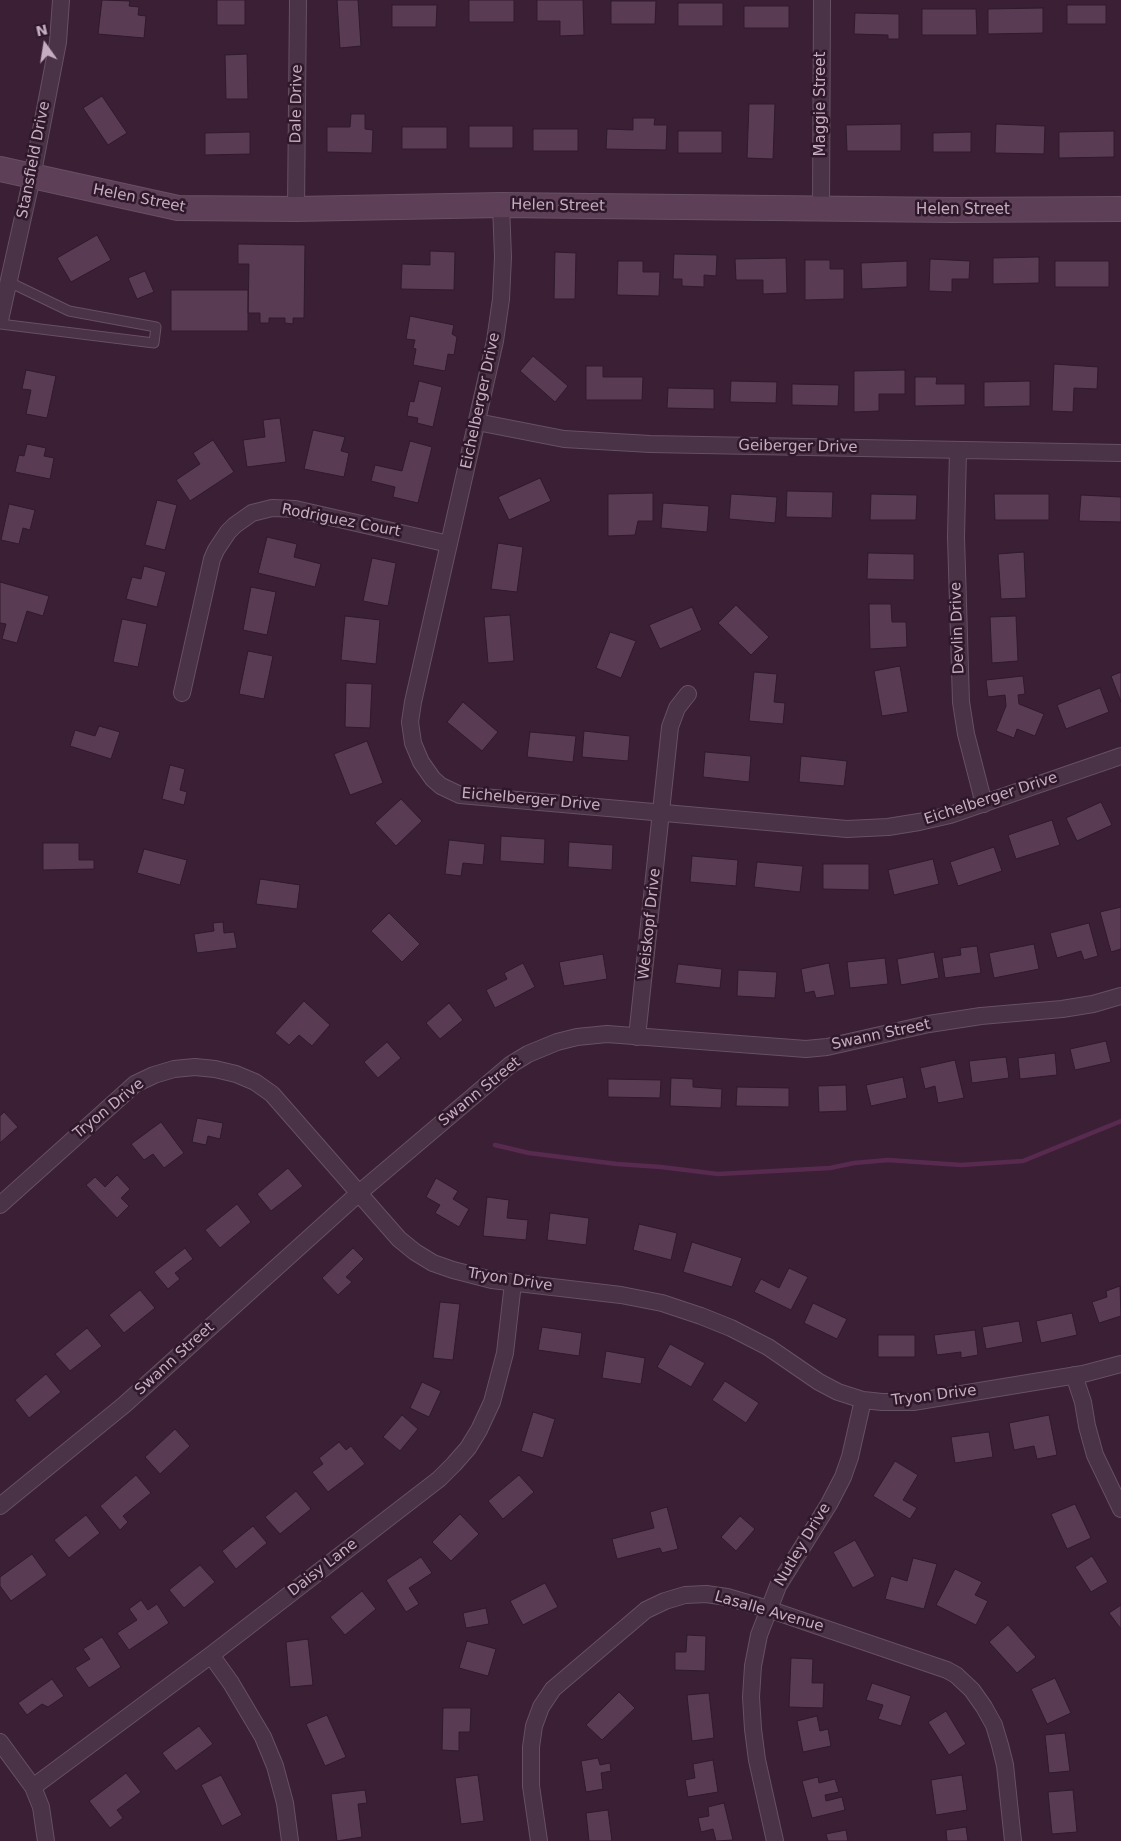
<!DOCTYPE html>
<html>
<head>
<meta charset="utf-8">
<style>
  body { margin:0 }
  #map { position:relative; width:1121px; height:1841px; overflow:hidden; background:#3a1f35; font-family:"DejaVu Sans",sans-serif }
  canvas { display:block }
  .north { position:absolute; left:20px; top:20px; width:50px; height:50px; -webkit-text-stroke:4px #2e182a; paint-order:stroke; rotate:347deg; font-size:14px; font-weight:700; line-height:20px; text-align:center; color:#c7adc1 }
  .north::after { content:''; display:block; margin:auto; width:18px; height:22px; background:#c7adc1; clip-path:polygon(50% 0,100% 100%,50% 72%,0 100%) }
</style>
</head>
<body>
<div id="map">
<canvas width="1121" height="1841"></canvas>
<div class="north">N</div>
</div>
<script>
const c = document.querySelector('canvas').getContext('2d');
c.lineJoin = 'round';
const poly = rows => new Path2D(rows.map(r => 'M' + r).join(''));
function stroke(path, color, width, dash) { c.strokeStyle = color; c.lineWidth = width; c.lineCap = dash ? 'butt' : 'round'; c.setLineDash(dash || []); c.stroke(path); }
function paint(path, color) { c.fillStyle = color; c.fill(path, 'evenodd'); }
function drawText(font, color, halo, rows, align = 'center') {
  c.font = font + ' "DejaVu Sans",sans-serif'; c.lineWidth = 5; c.setLineDash([]); c.textBaseline = 'middle'; c.strokeStyle = halo; c.fillStyle = color; for (const [text, x, y, turn = 0] of rows) {
    c.save(); c.translate(x, y); c.rotate((+turn || 0) * Math.PI / 180); c.textAlign = isNaN(turn) ? turn : align; if (halo) c.strokeText(text, 0, 0); c.fillText(text, 0, 0); c.restore();
  }
}
const stream = poly([
  [495,1145,529,1153,617,1164,661,1167,718,1174,830,1168,854,1163,888,1160,961,1165,1023,1161,1121,1121]
]);
const building = poly([
  [102,0,130,1,129,6,139,7,138,15,146,16,144,38,98,34,102,0],
  [217,0,245,0,245,25,217,25,217,0],
  [337,0,358,0,361,46,340,48,337,0],
  [469,0,514,0,514,22,469,22,469,0],
  [537,0,583,0,584,35,560,36,560,21,537,21,537,0],
  [611,1,656,1,655,24,611,24,611,1],
  [678,3,723,3,723,26,678,26,678,3],
  [392,5,437,5,436,27,392,27,392,5],
  [1067,5,1106,5,1106,24,1067,24,1067,5],
  [744,6,789,6,789,28,744,28,744,6],
  [1043,8,1043,33,988,34,988,9,1043,8],
  [922,9,976,9,977,35,922,35,922,9],
  [855,13,899,14,899,39,888,39,888,35,854,34,855,13],
  [247,54,248,99,226,99,225,55,247,54],
  [102,96,127,133,108,145,83,108,102,96],
  [749,104,775,104,773,159,747,158,749,104],
  [351,114,365,114,365,129,373,130,372,153,327,152,327,127,350,127,351,114],
  [633,118,655,118,654,125,667,125,666,150,606,149,607,129,633,130,633,118],
  [901,124,901,151,847,151,846,125,901,124],
  [996,124,1045,126,1044,154,995,153,996,124],
  [469,126,513,126,513,148,469,148,469,126],
  [402,127,447,127,447,149,402,149,402,127],
  [533,129,578,129,578,151,533,151,533,129],
  [678,131,722,131,722,153,678,153,678,131],
  [1114,131,1114,157,1059,158,1059,132,1114,131],
  [250,132,250,154,205,155,205,133,250,132],
  [971,132,971,152,933,152,933,133,971,132],
  [97,235,111,260,71,282,57,258,97,235],
  [238,244,305,245,304,318,293,318,293,324,285,323,285,318,269,318,269,323,260,323,260,313,248,313,249,264,238,264,238,244],
  [430,251,455,252,454,290,401,289,402,264,430,265,430,251],
  [555,252,576,253,575,299,554,299,555,252],
  [674,254,717,255,716,276,704,275,704,287,682,286,682,279,673,279,674,254],
  [1039,257,1039,283,993,284,993,258,1039,257],
  [786,258,787,293,763,294,763,280,736,280,735,259,786,258],
  [930,259,970,261,969,279,952,279,952,292,929,291,930,259],
  [805,260,830,260,830,269,844,269,844,299,805,300,805,260],
  [618,261,643,261,643,272,660,272,659,296,617,295,618,261],
  [907,261,907,287,862,289,861,263,907,261],
  [1055,261,1109,261,1109,287,1055,287,1055,261],
  [145,271,154,292,137,299,128,278,145,271],
  [171,290,248,290,248,331,171,331,171,290],
  [410,316,454,325,452,334,457,337,454,355,448,354,445,371,413,365,416,349,413,348,415,340,406,339,410,316],
  [533,356,568,386,555,402,520,371,533,356],
  [1054,364,1098,367,1097,389,1074,388,1073,412,1052,411,1054,364],
  [586,366,603,366,603,377,643,377,642,400,586,400,586,366],
  [26,370,56,376,47,418,26,414,31,390,22,389,26,370],
  [905,370,905,394,879,394,879,411,854,412,854,371,905,370],
  [915,377,937,377,936,384,965,384,965,405,915,406,915,377],
  [419,381,442,387,433,427,417,423,418,418,407,416,410,401,414,402,419,381],
  [731,381,777,382,776,403,730,402,731,381],
  [1030,381,1030,406,984,407,984,382,1030,381],
  [792,384,839,385,838,406,792,405,792,384],
  [668,388,714,389,714,409,667,408,668,388],
  [280,418,286,462,247,467,243,440,265,437,263,420,280,418],
  [313,430,345,437,341,451,349,453,344,477,304,469,313,430],
  [213,440,234,472,190,501,176,480,200,464,193,453,213,440],
  [410,441,432,447,418,503,393,497,395,487,371,481,375,465,402,471,410,441],
  [27,444,46,448,44,456,54,458,50,479,15,472,19,455,24,456,27,444],
  [540,478,551,501,509,520,498,497,540,478],
  [787,491,833,492,832,518,786,517,787,491],
  [653,493,653,521,638,521,635,535,608,536,608,494,653,493],
  [731,494,777,497,775,523,729,519,731,494],
  [871,494,917,495,916,520,870,520,871,494],
  [994,494,1049,494,1049,520,995,520,994,494],
  [1081,495,1121,497,1121,522,1079,521,1081,495],
  [157,500,177,505,165,550,145,545,157,500],
  [663,503,709,506,707,532,661,528,663,503],
  [9,504,35,510,30,530,23,528,19,544,1,540,9,504],
  [267,537,297,544,294,557,321,564,315,587,258,573,267,537],
  [498,543,523,547,517,592,491,589,498,543],
  [1024,552,1026,598,1001,599,998,554,1024,552],
  [868,553,914,554,914,580,867,579,868,553],
  [372,558,396,563,388,606,363,601,372,558],
  [144,566,166,572,157,607,126,599,132,577,141,579,144,566],
  [0,582,49,596,43,616,27,611,17,643,2,639,6,624,0,623,0,582],
  [251,587,276,592,267,635,243,630,251,587],
  [869,604,891,604,892,622,906,622,907,647,870,649,869,604],
  [736,605,769,637,751,655,718,623,736,605],
  [692,607,702,630,660,649,649,625,692,607],
  [510,615,514,661,488,663,484,617,510,615],
  [345,616,380,620,376,664,341,660,345,616],
  [1016,616,1018,661,992,663,990,617,1016,616],
  [122,619,147,624,138,667,113,662,122,619],
  [610,632,636,641,621,678,596,668,610,632],
  [248,651,273,656,264,699,239,694,248,651],
  [900,666,908,712,882,716,874,671,900,666],
  [754,672,777,674,774,702,785,703,783,724,749,721,754,672],
  [1121,672,1121,702,1111,676,1121,672],
  [1023,676,1025,694,1018,695,1019,704,1044,714,1035,736,1017,729,1014,738,996,731,1006,706,1005,695,988,697,986,680,1023,676],
  [346,683,372,684,370,728,345,727,346,683],
  [1100,688,1109,712,1066,729,1057,705,1100,688],
  [463,702,498,732,482,751,447,722,463,702],
  [99,726,120,732,111,759,70,746,75,730,95,736,99,726],
  [584,731,630,736,628,761,582,757,584,731],
  [530,732,576,736,573,762,527,757,530,732],
  [367,741,383,783,350,795,334,754,367,741],
  [705,752,751,756,749,782,703,777,705,752],
  [801,756,847,761,844,786,799,782,801,756],
  [170,765,185,769,180,790,187,792,184,805,162,799,170,765],
  [401,799,422,821,396,846,375,823,401,799],
  [1101,802,1112,825,1077,841,1066,818,1101,802],
  [1052,820,1060,845,1016,859,1008,835,1052,820],
  [501,836,545,839,544,864,500,861,501,836],
  [449,840,485,844,483,865,463,863,461,876,445,874,449,840],
  [569,842,613,845,612,870,568,867,569,842],
  [43,843,79,843,79,860,94,860,94,869,43,870,43,843],
  [994,847,1002,871,958,886,950,862,994,847],
  [144,849,187,860,180,885,137,873,144,849],
  [692,856,738,860,736,886,690,882,692,856],
  [933,859,939,884,894,895,888,870,933,859],
  [757,862,803,866,800,892,754,887,757,862],
  [823,864,869,864,869,890,823,889,823,864],
  [260,879,300,885,297,909,256,904,260,879],
  [1121,907,1121,949,1111,952,1100,912,1121,907],
  [389,913,420,944,402,962,371,931,389,913],
  [223,922,224,933,234,932,237,948,197,953,194,934,214,931,213,923,223,922],
  [1089,923,1098,956,1084,960,1081,951,1057,958,1050,933,1089,923],
  [1034,944,1039,969,994,978,989,953,1034,944],
  [977,946,981,973,945,978,942,958,961,955,960,948,977,946],
  [934,952,939,978,901,985,897,959,934,952],
  [603,954,607,979,564,986,559,962,603,954],
  [885,958,888,984,850,988,847,962,885,958],
  [523,963,535,987,495,1008,486,990,507,979,504,973,523,963],
  [829,963,835,995,816,998,814,991,805,993,801,969,829,963],
  [678,964,722,969,720,988,675,983,678,964],
  [738,970,777,972,775,998,737,996,738,970],
  [304,1001,330,1025,312,1046,299,1035,289,1045,275,1033,304,1001],
  [449,1003,463,1020,440,1039,426,1023,449,1003],
  [1106,1041,1111,1062,1075,1070,1070,1049,1106,1041],
  [387,1042,401,1058,378,1078,364,1062,387,1042],
  [1055,1053,1057,1075,1020,1079,1018,1058,1055,1053],
  [1006,1057,1009,1078,972,1083,969,1061,1006,1057],
  [955,1060,964,1098,938,1103,935,1086,925,1089,920,1068,955,1060],
  [903,1077,907,1098,871,1106,866,1085,903,1077],
  [671,1078,693,1079,693,1087,722,1089,721,1108,670,1106,671,1078],
  [608,1079,661,1080,660,1098,608,1097,608,1079],
  [846,1085,847,1111,819,1112,818,1086,846,1085],
  [737,1087,789,1088,789,1107,736,1106,737,1087],
  [4,1112,18,1127,0,1143,0,1116,4,1112],
  [197,1118,223,1123,220,1139,208,1136,206,1145,192,1142,197,1118],
  [161,1122,184,1153,164,1168,153,1154,144,1160,131,1144,161,1122],
  [288,1168,303,1186,271,1211,257,1194,288,1168],
  [117,1175,130,1189,121,1198,129,1206,117,1218,86,1185,95,1177,105,1187,117,1175],
  [436,1178,458,1191,453,1199,469,1209,459,1227,435,1213,440,1205,426,1197,436,1178],
  [487,1197,509,1200,507,1218,528,1220,526,1240,483,1236,487,1197],
  [237,1204,251,1222,220,1248,205,1230,237,1204],
  [550,1213,589,1218,586,1245,547,1240,550,1213],
  [639,1224,677,1233,671,1260,633,1250,639,1224],
  [692,1242,742,1258,732,1287,683,1272,692,1242],
  [185,1248,193,1259,175,1273,180,1279,168,1289,154,1272,185,1248],
  [353,1248,364,1259,346,1277,352,1282,338,1295,322,1278,353,1248],
  [789,1268,808,1277,791,1310,754,1292,761,1279,779,1288,789,1268],
  [1120,1286,1121,1316,1099,1323,1092,1302,1107,1297,1106,1291,1120,1286],
  [140,1290,155,1308,124,1333,109,1315,140,1290],
  [440,1302,460,1304,453,1360,433,1358,440,1302],
  [813,1303,847,1319,837,1339,804,1323,813,1303],
  [1072,1313,1077,1335,1041,1343,1036,1321,1072,1313],
  [1019,1321,1023,1342,986,1349,982,1327,1019,1321],
  [542,1327,582,1333,579,1356,538,1350,542,1327],
  [87,1328,102,1346,70,1371,55,1354,87,1328],
  [975,1330,978,1355,961,1358,961,1352,937,1355,934,1335,975,1330],
  [878,1335,915,1335,915,1357,878,1357,878,1335],
  [670,1344,705,1363,691,1387,657,1367,670,1344],
  [606,1351,645,1358,641,1384,602,1378,606,1351],
  [46,1374,61,1392,29,1418,15,1400,46,1374],
  [725,1381,759,1403,746,1423,712,1400,725,1381],
  [422,1382,441,1391,429,1417,410,1408,422,1382],
  [533,1412,555,1419,543,1458,521,1451,533,1412],
  [402,1415,418,1429,400,1451,383,1437,402,1415],
  [1049,1415,1057,1455,1037,1459,1034,1446,1014,1450,1009,1423,1049,1415],
  [175,1429,190,1446,160,1474,145,1457,175,1429],
  [989,1432,993,1457,955,1463,951,1437,989,1432],
  [339,1442,346,1450,351,1446,365,1464,328,1492,312,1472,323,1464,319,1458,339,1442],
  [895,1461,918,1475,903,1500,917,1508,910,1519,873,1496,895,1461],
  [136,1475,151,1493,123,1516,128,1522,120,1530,100,1506,136,1475],
  [519,1475,534,1492,503,1519,488,1501,519,1475],
  [296,1491,311,1509,280,1534,265,1517,296,1491],
  [1075,1504,1091,1538,1067,1549,1051,1514,1075,1504],
  [667,1507,678,1549,662,1553,660,1548,617,1559,612,1539,654,1528,650,1512,667,1507],
  [460,1514,479,1534,451,1561,432,1542,460,1514],
  [86,1515,100,1533,69,1558,54,1540,86,1515],
  [740,1516,755,1529,736,1551,721,1537,740,1516],
  [253,1526,267,1543,236,1569,222,1551,253,1526],
  [855,1540,875,1576,853,1588,833,1552,855,1540],
  [32,1554,47,1575,11,1601,0,1586,0,1577,32,1554],
  [1092,1556,1108,1582,1091,1592,1075,1567,1092,1556],
  [421,1557,432,1573,409,1588,419,1604,406,1612,386,1580,421,1557],
  [913,1558,937,1564,924,1609,885,1599,891,1576,907,1581,913,1558],
  [200,1565,215,1582,184,1608,169,1590,200,1565],
  [955,1569,982,1582,975,1595,988,1601,976,1625,936,1605,955,1569],
  [545,1583,558,1607,523,1625,510,1601,545,1583],
  [362,1591,376,1609,345,1635,330,1617,362,1591],
  [141,1600,148,1610,157,1604,169,1623,129,1650,117,1633,137,1620,129,1609,141,1600],
  [1121,1605,1121,1629,1109,1613,1121,1605],
  [486,1608,489,1624,466,1628,463,1613,486,1608],
  [1008,1625,1036,1657,1017,1673,989,1642,1008,1625],
  [687,1635,706,1636,705,1671,675,1670,675,1652,686,1652,687,1635],
  [102,1637,121,1667,89,1688,75,1668,90,1659,83,1649,102,1637],
  [308,1639,313,1685,290,1687,286,1642,308,1639],
  [467,1641,496,1649,488,1676,459,1668,467,1641],
  [791,1658,813,1659,812,1683,824,1683,823,1708,789,1707,791,1658],
  [1055,1678,1071,1713,1047,1724,1031,1689,1055,1678],
  [52,1679,64,1696,48,1707,42,1704,27,1715,18,1703,52,1679],
  [872,1683,911,1696,901,1726,878,1719,883,1705,866,1700,872,1683],
  [619,1692,635,1708,602,1740,586,1725,619,1692],
  [709,1693,714,1738,692,1741,687,1695,709,1693],
  [443,1708,471,1708,470,1732,459,1732,459,1751,442,1750,443,1708],
  [946,1711,966,1744,949,1755,928,1722,946,1711],
  [327,1715,346,1757,325,1766,306,1724,327,1715],
  [817,1716,820,1731,828,1729,831,1746,803,1752,797,1721,817,1716],
  [199,1726,213,1744,176,1771,162,1753,199,1726],
  [1065,1733,1070,1771,1049,1773,1045,1735,1065,1733],
  [598,1758,600,1765,610,1763,611,1771,601,1773,603,1789,586,1792,581,1761,598,1758],
  [713,1760,718,1792,688,1797,685,1780,695,1778,693,1764,713,1760],
  [126,1773,141,1792,117,1810,123,1818,110,1828,89,1801,126,1773],
  [221,1775,242,1815,222,1826,201,1785,221,1775],
  [478,1775,484,1821,461,1824,455,1778,478,1775],
  [962,1775,967,1810,936,1815,931,1780,962,1775],
  [818,1777,819,1783,835,1779,839,1792,825,1795,826,1801,842,1797,845,1810,812,1818,802,1781,818,1777],
  [365,1790,367,1803,358,1804,362,1837,337,1841,331,1794,365,1790],
  [1073,1790,1077,1832,1052,1834,1048,1792,1073,1790],
  [724,1803,733,1840,716,1841,713,1829,701,1832,698,1818,709,1816,708,1807,724,1803],
  [608,1810,612,1841,589,1841,586,1813,608,1810],
  [966,1827,968,1841,947,1841,946,1830,966,1827],
  [846,1830,848,1841,828,1841,826,1834,846,1830]
]);
const lane = poly([
  [0,324,154,343,156,327,69,311,9,282]
]);
const street = poly([
  [501,205,503,257,501,299,495,341,413,702,410,722,413,743,421,762,433,779,441,786,460,795,847,829,888,827,919,822,950,815,1121,756],
  [296,209,298,0],
  [821,209,822,0],
  [0,320,32,177,58,42,61,0],
  [477,422,564,439,650,444,1121,453],
  [958,450,956,537,961,702,966,734,984,804],
  [182,693,212,559,216,550,228,532,235,525,252,513,272,508,295,509,449,544],
  [637,1037,670,727,677,708,688,694],
  [0,1205,135,1084,154,1075,174,1069,195,1067,215,1069,236,1074,255,1082,272,1094,399,1239,415,1252,433,1263,453,1270,492,1280,621,1295,662,1303,701,1316,731,1328,768,1347,819,1382,838,1392,863,1400,882,1402,913,1402,1083,1374,1121,1364],
  [1074,1375,1083,1402,1087,1426,1095,1455,1121,1509],
  [0,1506,124,1405,359,1193,510,1065,528,1054,557,1042,577,1037,607,1034,806,1049,827,1047,929,1024,981,1016,1062,1009,1093,1004,1121,996],
  [211,1655,231,1683,263,1737,275,1766,285,1803,290,1841],
  [0,1742,33,1787,41,1807,46,1841],
  [33,1787,211,1655,439,1479,454,1464,468,1448,479,1430,492,1402,505,1353,513,1283],
  [539,1841,531,1786,531,1747,534,1726,541,1707,553,1689,646,1610,665,1601,685,1595,706,1594,727,1597,768,1609,947,1670,956,1675,972,1690,984,1707,994,1725,1000,1745,1005,1765,1013,1841],
  [775,1841,757,1760,753,1729,751,1697,753,1666,759,1635,778,1586,829,1504,843,1477,850,1457,863,1400]
]);
const secondary = poly([
  [0,169,178,208,296,209,501,205,952,210,1121,209]
]);
const streetNames = [
  ["Dale Drive",297,104,-89],
  ["Maggie Street",821,104,-90],
  ["Stansfield Drive",34,160,-79],
  ["Helen Street",139,199,11],
  ["Helen Street",558,206,1],
  ["Helen Street",963,210],
  ["Eichelberger Drive",481,401,-78],
  ["Geiberger Drive",798,447,1],
  ["Rodriguez Court",341,521,11],
  ["Devlin Drive",958,628,-92],
  ["Eichelberger Drive",991,799,-18],
  ["Eichelberger Drive",531,800,5],
  ["Weiskopf Drive",650,924,-84],
  ["Swann Street",881,1035,-12],
  ["Swann Street",480,1092,-39],
  ["Tryon Drive",109,1109,-39],
  ["Tryon Drive",510,1280,9],
  ["Swann Street",175,1359,-42],
  ["Tryon Drive",934,1396,-7],
  ["Nutley Drive",803,1545,-59],
  ["Daisy Lane",323,1568,-38],
  ["Lasalle Avenue",769,1612,16]
];
stroke(stream, '#592a50', 4.5);
paint(building, '#5a3b54');
stroke(building, '#301a2c', 1);
stroke(lane, '#685063', 11);
stroke(street, '#685063', 18);
stroke(secondary, '#685063', 26);
stroke(lane, '#4a3346', 9);
stroke(street, '#4a3346', 16);
stroke(secondary, '#5d4057', 24);
drawText('15px', '#c7adc1', '#2e182a', streetNames);
</script>
</body>
</html>
